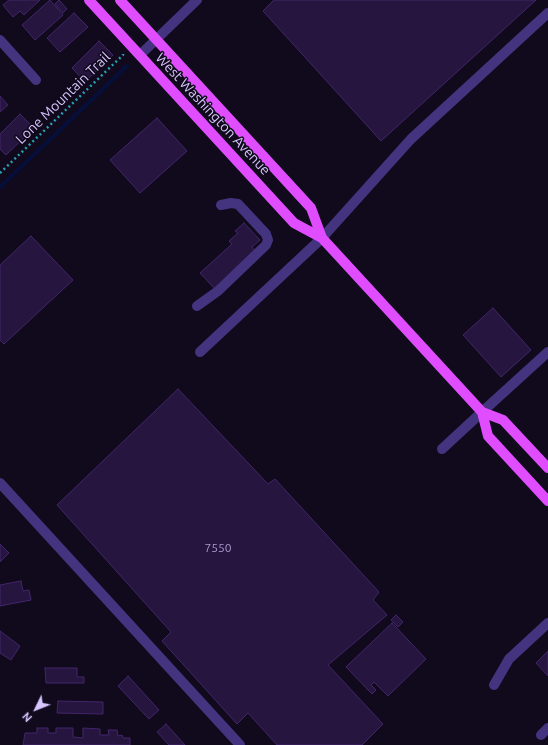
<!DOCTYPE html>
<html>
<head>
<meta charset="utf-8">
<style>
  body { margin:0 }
  #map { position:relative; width:548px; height:745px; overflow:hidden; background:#110a1c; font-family:Ubuntu,sans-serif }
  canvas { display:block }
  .north { position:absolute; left:16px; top:689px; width:40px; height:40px; -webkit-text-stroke:3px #110a1c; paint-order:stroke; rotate:227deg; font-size:11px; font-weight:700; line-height:16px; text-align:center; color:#d8c6ff }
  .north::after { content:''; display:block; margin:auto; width:14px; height:18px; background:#d8c6ff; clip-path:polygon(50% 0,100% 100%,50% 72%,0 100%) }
</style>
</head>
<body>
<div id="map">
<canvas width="548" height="745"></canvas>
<div class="north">N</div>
</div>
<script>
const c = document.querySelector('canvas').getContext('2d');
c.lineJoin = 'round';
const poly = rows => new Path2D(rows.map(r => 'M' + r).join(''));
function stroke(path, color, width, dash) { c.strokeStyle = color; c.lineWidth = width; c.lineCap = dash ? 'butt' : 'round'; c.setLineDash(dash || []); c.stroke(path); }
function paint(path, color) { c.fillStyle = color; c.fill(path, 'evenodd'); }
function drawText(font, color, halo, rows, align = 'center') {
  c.font = font + ' Ubuntu,sans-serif'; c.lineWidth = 3; c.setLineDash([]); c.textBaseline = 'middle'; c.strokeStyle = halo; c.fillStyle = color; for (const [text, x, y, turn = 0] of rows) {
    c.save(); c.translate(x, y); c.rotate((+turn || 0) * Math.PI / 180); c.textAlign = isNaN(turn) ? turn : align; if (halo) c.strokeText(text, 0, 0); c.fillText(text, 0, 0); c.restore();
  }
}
const stream = poly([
  [0,187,127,66]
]);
const building = poly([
  [9,0,40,0,24,15,20,11,13,17,3,5,9,0],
  [50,0,63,15,35,40,22,25,50,0],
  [59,0,67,9,63,13,55,4,59,0],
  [274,0,536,0,381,141,263,11,274,0],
  [74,13,88,27,60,52,47,38,74,13],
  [99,41,113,55,85,82,72,68,99,41],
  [0,96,8,105,0,112,0,96],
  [20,114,34,128,6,155,0,149,0,134,20,114],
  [157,118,187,151,140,193,110,160,157,118],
  [244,223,260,240,252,247,256,252,215,289,200,273,232,244,229,241,238,233,235,231,244,223],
  [31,236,73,280,4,344,0,340,0,265,31,236],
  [493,308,531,350,501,377,463,335,493,308],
  [178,389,268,484,275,479,379,592,373,600,387,615,328,665,383,724,362,745,277,745,248,713,237,724,162,641,171,632,57,505,178,389],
  [0,544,9,553,0,562,0,544],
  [21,581,23,591,29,590,31,600,0,606,0,585,21,581],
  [396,615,403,622,398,627,391,620,396,615],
  [392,623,426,659,388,696,374,682,371,685,376,690,372,694,346,667,392,623],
  [0,631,20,646,11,660,0,653,0,631],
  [548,651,548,676,536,663,548,651],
  [45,668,77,668,77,677,84,677,84,683,46,683,45,668],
  [128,676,159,710,149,719,118,686,128,676],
  [58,701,103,702,103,714,57,713,58,701],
  [166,724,185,745,169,745,157,732,166,724],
  [37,728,48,728,48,733,56,733,56,728,73,728,73,737,83,738,83,728,100,729,100,735,109,735,108,730,117,730,118,736,122,735,123,738,130,738,130,745,23,745,25,733,37,733,37,728]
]);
const path = poly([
  [0,173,123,55,123,54]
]);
const minor = poly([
  [0,40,36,80],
  [140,55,197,0],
  [197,306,218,291,266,245,268,240,266,234,238,204,231,203,221,205],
  [200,352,322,238,411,139,548,13],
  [442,449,482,412,548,352],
  [0,483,240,745],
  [494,685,509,659,548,623],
  [541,735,548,728]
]);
const major = poly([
  [89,0,294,223,322,238,482,412,503,420,548,468],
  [120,0,311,208,322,238],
  [482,412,488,436,548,501]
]);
const numberNames = [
  ["7550",218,548]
];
const streetNames = [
  ["Lone Mountain Trail",63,98,-44],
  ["West Washington Avenue",213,114,47]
];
stroke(stream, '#060f3a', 4);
paint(building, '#26153e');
stroke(building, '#42266b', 1);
stroke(path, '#279fb2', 2.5, [2, 3]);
stroke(minor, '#44337e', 10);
stroke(major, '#df4dff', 10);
drawText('12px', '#ac9acf', null, numberNames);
drawText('14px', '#d8c6ff', '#110a1c', streetNames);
</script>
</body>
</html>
